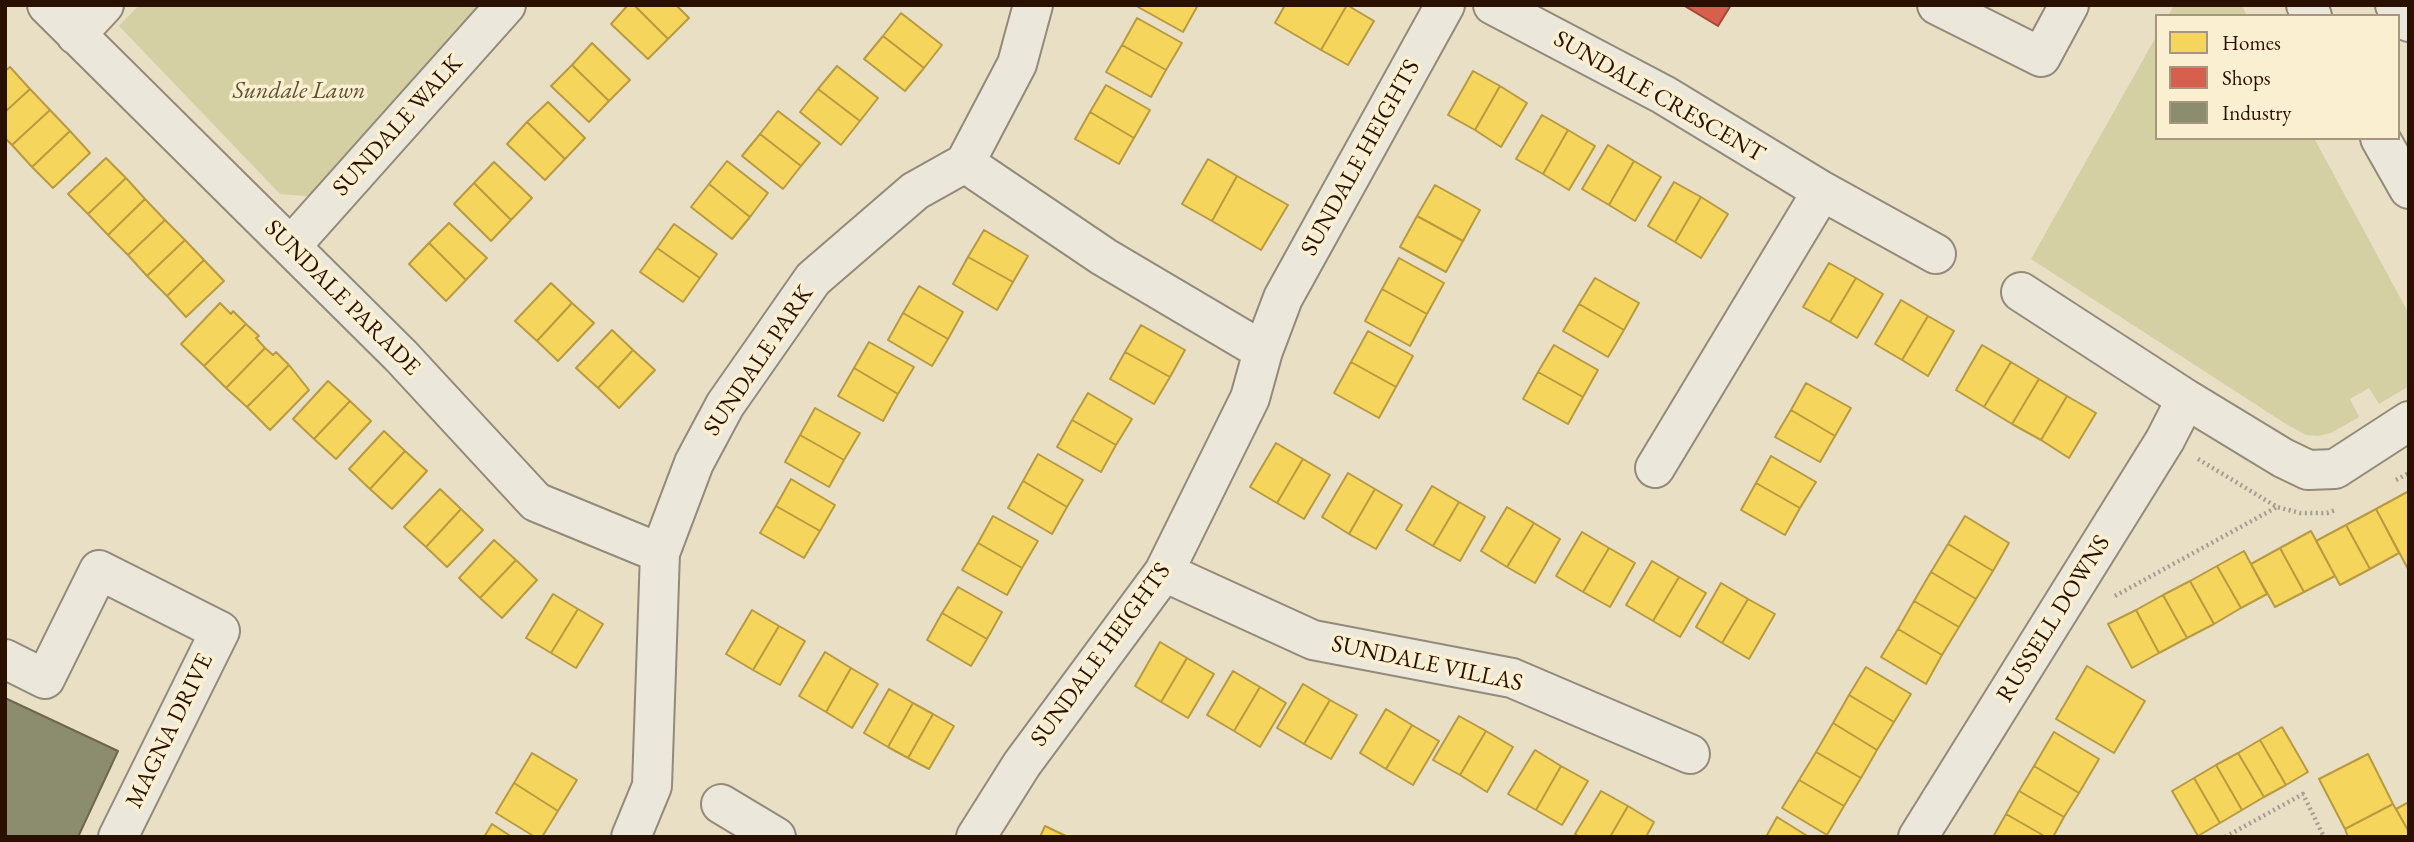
<!DOCTYPE html>
<html>
<head>
<meta charset="utf-8">
<style>
  body { margin:0 }
  #map { position:relative; width:2414px; height:842px; overflow:hidden; background:#e8dfc5; font-family:"EB Garamond",serif }
  canvas { display:block }
  .frame { position:absolute; inset:0; border:7px solid #291000; pointer-events:none }
  .legend { position:absolute; left:2155px; top:14px; width:245px; height:126px; box-sizing:border-box; background:#faefd0; border:2px solid #a6967d; margin:0; padding:9px 12px; list-style:none; font-size:21px; color:#291000 }
  .legend li { display:flex; align-items:center; gap:14px; height:35px }
  .legend b { width:35px; border:2px solid #a6967d }
</style>
</head>
<body>
<div id="map">
<canvas width="2414" height="842"></canvas>
<div class="frame"></div>
<ul class="legend">
<li><b style="height:19px;background:#f6d55c"></b>Homes</li>
<li><b style="height:19px;background:#d6604d"></b>Shops</li>
<li><b style="height:19px;background:#8c8c6e"></b>Industry</li>
</ul>
</div>
<script>
const c = document.querySelector('canvas').getContext('2d');
c.lineJoin = 'round';
function paint(path, color) { c.fillStyle = color; c.fill(path, 'evenodd'); }
const poly = rows => new Path2D(rows.map(r => 'M' + r).join(''));
function stroke(path, color, width, dash) { c.strokeStyle = color; c.lineWidth = width; c.lineCap = dash ? 'butt' : 'round'; c.setLineDash(dash || []); c.stroke(path); }
function drawText(font, color, halo, rows, align = 'center') {
  c.font = font + ' "EB Garamond",serif'; c.lineWidth = 7; c.setLineDash([]); c.textBaseline = 'middle'; c.strokeStyle = halo; c.fillStyle = color; for (const [text, x, y, turn = 0] of rows) {
    c.save(); c.translate(x, y); c.rotate((+turn || 0) * Math.PI / 180); c.textAlign = isNaN(turn) ? turn : align; if (halo) c.strokeText(text, 0, 0); c.fillText(text, 0, 0); c.restore();
  }
}
const green = poly([
  [139,5,483,5,318,197,280,194,119,26],
  [2174,5,2242,5,2247,16,2168,16],
  [2157,35,2157,138,2314,138,2409,314,2409,386,2379,404,2369,388,2350,399,2359,417,2331,433,2318,436,2306,435,2286,424,2031,259]
]);
const homes = poly([
  [628,5,634,5,668,39,648,59,611,24,628,5],
  [634,5,676,5,689,18,668,39,634,5],
  [1139,5,1198,5,1183,32,1138,7,1139,5],
  [1285,5,1347,5,1321,50,1275,23,1285,5],
  [1347,5,1374,21,1348,65,1321,50,1347,5],
  [901,13,942,45,924,68,883,36,901,13],
  [1137,18,1182,43,1166,70,1122,45,1137,18],
  [883,36,924,68,905,91,864,59,883,36],
  [592,43,630,80,609,101,572,65,592,43],
  [1122,45,1166,70,1151,97,1106,72,1122,45],
  [572,65,609,101,589,122,551,86,572,65],
  [837,66,878,98,860,121,818,89,837,66],
  [10,67,30,89,5,112,5,71,10,67],
  [1473,71,1500,86,1475,130,1448,115,1473,71],
  [1106,85,1150,110,1134,138,1090,112,1106,85],
  [1500,86,1527,103,1501,147,1475,130,1500,86],
  [30,89,50,110,12,145,5,138,5,112,30,89],
  [818,89,860,121,841,145,800,112,818,89],
  [548,102,585,138,565,159,527,122,548,102],
  [50,110,70,131,32,167,12,145,50,110],
  [778,111,820,143,801,166,760,134,778,111],
  [1090,112,1134,138,1119,164,1075,139,1090,112],
  [1542,115,1568,130,1543,174,1516,159,1542,115],
  [527,122,565,159,545,180,507,144,527,122],
  [1568,130,1595,146,1569,190,1543,174,1568,130],
  [70,131,90,153,53,188,32,167,70,131],
  [760,134,801,166,783,189,742,156,760,134],
  [1608,145,1634,161,1609,205,1582,189,1608,145],
  [106,158,126,178,88,214,68,194,106,158],
  [1208,159,1237,176,1212,221,1182,204,1208,159],
  [727,161,768,193,750,217,709,184,727,161],
  [1634,161,1661,177,1635,221,1609,205,1634,161],
  [494,162,532,198,511,220,474,183,494,162],
  [1237,176,1288,205,1261,250,1212,221,1237,176],
  [126,178,145,199,108,235,88,214,126,178],
  [1674,182,1701,197,1675,242,1648,226,1674,182],
  [474,183,511,220,491,241,454,204,474,183],
  [709,184,750,217,732,239,691,207,709,184],
  [1435,185,1480,210,1463,241,1417,216,1435,185],
  [1701,197,1728,214,1701,258,1675,242,1701,197],
  [145,199,165,220,128,255,108,235,145,199],
  [1417,216,1463,241,1446,272,1400,247,1417,216],
  [165,220,185,240,147,276,128,255,165,220],
  [449,223,487,258,466,280,429,243,449,223],
  [674,224,717,254,700,278,657,248,674,224],
  [984,230,1028,256,1013,282,968,257,984,230],
  [185,240,204,260,167,296,147,276,185,240],
  [429,243,466,280,446,301,409,264,429,243],
  [657,248,700,278,683,302,640,272,657,248],
  [968,257,1013,282,997,310,953,284,968,257],
  [1399,258,1444,283,1427,314,1382,289,1399,258],
  [204,260,224,281,186,317,167,296,204,260],
  [1829,263,1856,278,1830,322,1803,307,1829,263],
  [1595,278,1639,303,1624,330,1579,304,1595,278],
  [1856,278,1883,294,1857,338,1830,322,1856,278],
  [551,283,572,303,537,341,515,321,551,283],
  [919,286,963,312,948,339,903,313,919,286],
  [1382,289,1427,314,1410,346,1365,321,1382,289],
  [1901,300,1928,316,1902,360,1875,344,1901,300],
  [220,303,231,314,233,311,246,324,204,366,181,344,220,303],
  [572,303,594,323,558,361,537,341,572,303],
  [1579,304,1624,330,1608,357,1563,331,1579,304],
  [903,313,948,339,932,366,888,340,903,313],
  [1928,316,1954,331,1928,376,1902,360,1928,316],
  [246,324,259,336,256,338,265,348,226,388,204,366,246,324],
  [1141,325,1185,350,1170,377,1125,352,1141,325],
  [612,330,633,350,598,388,576,368,612,330],
  [1368,331,1413,356,1396,387,1351,362,1368,331],
  [869,342,914,367,898,394,854,368,869,342],
  [1554,345,1598,370,1583,397,1538,372,1554,345],
  [1982,345,2011,362,1984,407,1956,390,1982,345],
  [265,348,273,355,276,352,289,365,247,407,226,388,265,348],
  [633,350,655,370,619,408,598,388,633,350],
  [1125,352,1170,377,1154,404,1110,379,1125,352],
  [1351,362,1396,387,1379,418,1334,393,1351,362],
  [2011,362,2039,379,2012,424,1984,407,2011,362],
  [289,365,309,390,270,430,247,407,289,365],
  [854,368,898,394,883,421,838,396,854,368],
  [1538,372,1583,397,1568,424,1523,399,1538,372],
  [2039,379,2067,396,2041,440,2012,424,2039,379],
  [328,381,350,401,314,439,293,419,328,381],
  [1806,383,1851,408,1835,436,1791,410,1806,383],
  [1088,393,1132,419,1116,445,1072,420,1088,393],
  [2067,396,2096,413,2069,458,2041,440,2067,396],
  [350,401,371,421,336,459,314,439,350,401],
  [815,408,860,433,844,460,800,435,815,408],
  [1791,410,1835,436,1820,462,1775,437,1791,410],
  [1072,420,1116,445,1101,472,1057,447,1072,420],
  [384,431,405,451,370,489,349,469,384,431],
  [800,435,844,460,829,487,785,462,800,435],
  [1276,443,1303,459,1277,503,1250,487,1276,443],
  [405,451,427,471,392,509,370,489,405,451],
  [1038,454,1083,480,1067,507,1023,481,1038,454],
  [1771,456,1816,482,1800,508,1756,483,1771,456],
  [1303,459,1330,475,1304,519,1277,503,1303,459],
  [1348,473,1375,489,1349,534,1322,517,1348,473],
  [791,479,835,505,820,531,776,506,791,479],
  [1023,481,1067,507,1052,534,1008,508,1023,481],
  [1756,483,1800,508,1785,535,1741,510,1756,483],
  [1432,486,1459,502,1433,546,1406,530,1432,486],
  [440,489,461,509,426,547,404,527,440,489],
  [1375,489,1402,505,1376,549,1349,534,1375,489],
  [2409,491,2409,568,2408,569,2376,509,2409,491],
  [1459,502,1485,517,1460,561,1433,546,1459,502],
  [776,506,820,531,804,558,760,533,776,506],
  [1507,507,1534,523,1507,567,1481,551,1507,507],
  [461,509,483,530,447,567,426,547,461,509],
  [2376,509,2399,553,2370,569,2346,525,2376,509],
  [993,516,1038,541,1022,568,978,543,993,516],
  [1965,516,2009,543,1993,571,1948,544,1965,516],
  [1534,523,1560,539,1535,583,1507,567,1534,523],
  [2346,525,2370,569,2340,585,2316,541,2346,525],
  [2311,531,2335,576,2304,592,2280,548,2311,531],
  [1582,532,1609,548,1583,592,1556,576,1582,532],
  [494,540,516,560,480,598,459,578,494,540],
  [978,543,1022,568,1007,595,962,570,978,543],
  [1948,544,1993,571,1976,599,1931,572,1948,544],
  [1609,548,1635,563,1610,607,1583,592,1609,548],
  [2280,548,2304,592,2275,607,2251,564,2280,548],
  [2244,551,2267,594,2241,608,2217,566,2244,551],
  [516,560,537,580,502,618,480,598,516,560],
  [1652,561,1679,577,1653,621,1626,605,1652,561],
  [2217,566,2241,608,2214,624,2190,581,2217,566],
  [1931,572,1976,599,1959,627,1914,601,1931,572],
  [1679,577,1706,593,1680,637,1653,621,1679,577],
  [2190,581,2214,624,2187,638,2163,595,2190,581],
  [1721,583,1748,599,1722,643,1696,627,1721,583],
  [958,587,1002,612,987,639,942,613,958,587],
  [553,594,578,609,551,653,526,638,553,594],
  [2163,595,2187,638,2159,653,2136,610,2163,595],
  [1748,599,1775,614,1749,659,1722,643,1748,599],
  [1914,601,1959,627,1942,655,1898,629,1914,601],
  [578,609,603,624,576,668,551,653,578,609],
  [752,610,779,626,753,670,726,654,752,610],
  [2136,610,2159,653,2132,668,2108,624,2136,610],
  [942,613,987,639,971,666,927,640,942,613],
  [779,626,805,641,780,685,753,670,779,626],
  [1898,629,1942,655,1926,684,1881,657,1898,629],
  [1160,642,1187,658,1161,702,1135,686,1160,642],
  [825,652,851,668,826,712,799,696,825,652],
  [1187,658,1214,674,1188,718,1161,702,1187,658],
  [2087,666,2145,701,2114,753,2056,719,2087,666],
  [1866,667,1911,694,1894,722,1849,695,1866,667],
  [851,668,878,684,852,728,826,712,851,668],
  [1233,671,1260,687,1234,731,1207,715,1233,671],
  [1303,684,1330,700,1304,744,1277,728,1303,684],
  [1260,687,1286,703,1260,747,1234,731,1260,687],
  [889,689,913,703,888,747,864,733,889,689],
  [1849,695,1894,722,1877,750,1833,723,1849,695],
  [1330,700,1357,715,1331,759,1304,744,1330,700],
  [913,703,933,714,908,758,888,747,913,703],
  [1386,709,1412,725,1386,769,1360,753,1386,709],
  [933,714,954,726,929,769,908,758,933,714],
  [1459,716,1486,731,1460,775,1433,760,1459,716],
  [1833,723,1877,750,1861,778,1816,752,1833,723],
  [1412,725,1439,741,1413,785,1386,769,1412,725],
  [2282,727,2308,772,2286,785,2260,740,2282,727],
  [1486,731,1513,747,1487,792,1460,775,1486,731],
  [2054,732,2099,759,2079,793,2034,766,2054,732],
  [2260,740,2286,785,2264,797,2238,753,2260,740],
  [1535,750,1561,766,1536,810,1508,794,1535,750],
  [1816,752,1861,778,1844,806,1799,780,1816,752],
  [532,753,577,780,558,811,514,783,532,753],
  [2238,753,2264,797,2242,810,2216,765,2238,753],
  [2368,754,2393,804,2345,829,2319,779,2368,754],
  [2216,765,2242,810,2220,823,2194,778,2216,765],
  [1561,766,1588,781,1562,825,1536,810,1561,766],
  [2034,766,2079,793,2064,817,2019,791,2034,766],
  [2194,778,2220,823,2198,836,2172,791,2194,778],
  [1799,780,1844,806,1827,835,1782,808,1799,780],
  [514,783,558,811,542,837,535,837,496,813,514,783],
  [1601,791,1628,806,1610,837,1579,837,1575,834,1601,791],
  [2019,791,2064,817,2053,837,2046,837,2006,814,2019,791],
  [2409,802,2409,832,2396,809,2409,802],
  [2393,804,2409,832,2409,837,2348,837,2345,829,2393,804],
  [1628,806,1654,822,1646,837,1610,837,1628,806],
  [2006,814,2046,837,1993,837,2006,814],
  [1777,817,1809,837,1766,837,1777,817],
  [492,824,512,837,484,837,492,824],
  [1045,826,1068,837,1040,837,1045,826]
]);
const shops = poly([
  [1683,5,1731,5,1718,26,1683,5]
]);
const industry = poly([
  [5,698,118,751,78,837,5,837,5,698]
]);
const path = poly([
  [2198,459,2277,507,2300,513,2327,513,2336,510],
  [2396,480,2409,473],
  [2115,596,2277,507],
  [2225,837,2303,794,2324,837]
]);
const minor = poly([
  [47,5,401,356,536,502,660,553],
  [1493,5,1664,95,1822,191,1936,254],
  [1937,5,2041,57,2069,5],
  [2306,5,2312,16],
  [2395,5,2409,22],
  [76,35,104,5],
  [2380,138,2409,189],
  [965,163,1104,257,1263,351],
  [291,246,506,5],
  [2021,292,2186,399,2283,458,2308,470,2335,469,2409,421],
  [1655,468,1822,191],
  [1164,572,1313,640,1512,678,1690,754],
  [5,659,45,679,99,570,220,631,118,837],
  [721,804,776,837],
  [631,837,652,786,660,553,694,463,725,405,813,279,915,191,965,163,1017,64,1033,5],
  [976,837,1022,764,1164,572,1250,398,1263,351,1283,298,1445,5],
  [1918,837,2165,440,2186,399]
]);
const parkNames = [
  ["Sundale Lawn",299,91]
];
const streetNames = [
  ["SUNDALE CRESCENT",1659,97,30],
  ["SUNDALE WALK",398,126,-48],
  ["SUNDALE HEIGHTS",1361,158,-61],
  ["SUNDALE PARADE",342,298,45],
  ["SUNDALE PARK",759,361,-56],
  ["RUSSELL DOWNS",2054,619,-58],
  ["SUNDALE HEIGHTS",1101,655,-54],
  ["SUNDALE VILLAS",1427,664,12],
  ["MAGNA DRIVE",170,731,-64]
];
paint(green, '#d4d0a4');
paint(homes, '#f6d55c');
stroke(homes, '#b89a40', 2);
paint(shops, '#d6604d');
stroke(shops, '#a24836', 2);
paint(industry, '#8c8c6e');
stroke(industry, '#6e674d', 2);
stroke(minor, '#938a7a', 42);
stroke(path, '#a59e93', 4.5, [2, 3.5]);
stroke(minor, '#ebe7da', 38);
drawText('italic 24px', '#5f4f30', '#faefd0', parkNames);
drawText('24px', '#291000', '#faefd0', streetNames);
</script>
</body>
</html>
